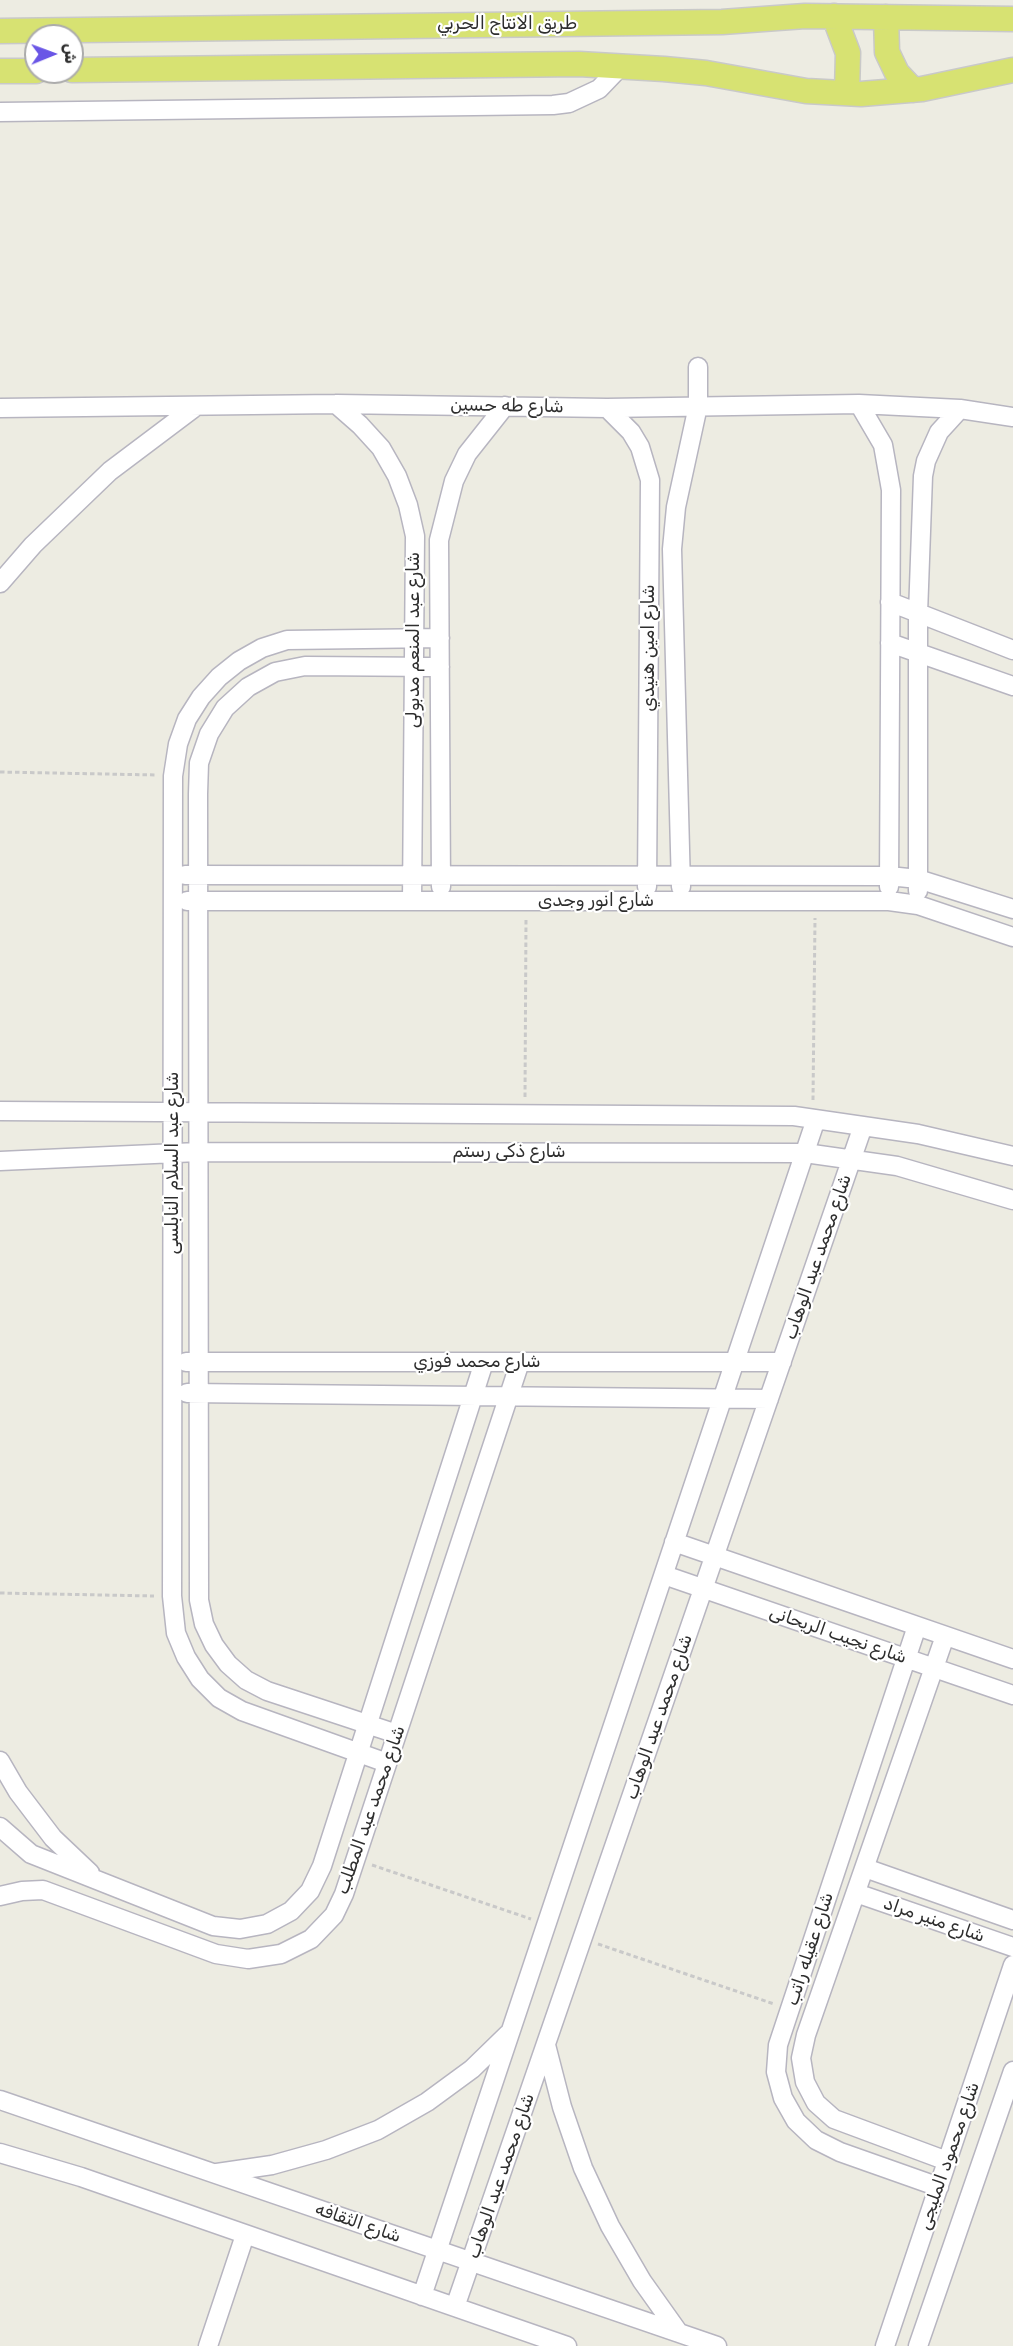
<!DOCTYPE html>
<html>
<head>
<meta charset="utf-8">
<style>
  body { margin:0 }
  #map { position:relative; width:1013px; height:2346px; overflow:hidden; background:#edece2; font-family:Rubik,"Noto Sans Arabic",sans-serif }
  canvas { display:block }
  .north { position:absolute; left:24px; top:24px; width:60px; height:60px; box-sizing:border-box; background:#fff; border:2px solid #ababab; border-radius:50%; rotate:89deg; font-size:16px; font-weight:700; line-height:24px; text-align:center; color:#2e2e2e }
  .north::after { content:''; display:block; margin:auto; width:21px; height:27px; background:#6a56e6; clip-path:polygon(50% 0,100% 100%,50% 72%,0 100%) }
</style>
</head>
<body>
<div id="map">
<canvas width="1013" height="2346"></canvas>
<div class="north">ش</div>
</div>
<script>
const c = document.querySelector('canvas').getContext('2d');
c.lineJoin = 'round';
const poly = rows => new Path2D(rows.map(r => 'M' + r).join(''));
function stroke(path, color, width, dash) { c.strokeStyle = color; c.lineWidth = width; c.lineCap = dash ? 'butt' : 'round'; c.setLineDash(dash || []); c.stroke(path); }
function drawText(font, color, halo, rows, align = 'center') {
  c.font = font + ' Rubik,"Noto Sans Arabic",sans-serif'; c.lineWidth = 4.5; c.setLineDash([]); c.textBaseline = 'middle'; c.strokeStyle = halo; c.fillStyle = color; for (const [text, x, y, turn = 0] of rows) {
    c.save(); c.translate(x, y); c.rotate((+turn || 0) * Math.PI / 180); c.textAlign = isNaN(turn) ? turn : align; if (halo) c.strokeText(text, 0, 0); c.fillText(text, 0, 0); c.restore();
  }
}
const path = poly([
  [0,772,157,775],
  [525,1097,526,918],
  [813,1100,815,918],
  [0,1593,154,1596],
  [372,1865,531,1919],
  [598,1944,774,2004]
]);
const minor = poly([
  [0,112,553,105,569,103,599,89,622,65],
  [336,404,360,425,381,448,397,476,408,505,415,536,412,901],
  [859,404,883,445,891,490,889,887],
  [0,408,336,404,607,408,859,404,960,409,1013,417],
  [607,408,631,432,640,447,650,480,647,887],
  [0,583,33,545,110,471,195,407],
  [890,602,1013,650],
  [890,643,1013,686],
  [185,875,889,876,918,879,1013,909],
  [441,887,439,540,454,481,467,454,505,406],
  [681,887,672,549,676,507,698,406,698,367],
  [918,891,918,614,923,476,926,461,939,432,960,409],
  [187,901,889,901,918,905,1013,937],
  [0,1111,794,1116,918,1134,1013,1156],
  [0,1161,198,1152,805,1153,897,1166,1013,1200],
  [186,1362,782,1362],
  [187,1393,769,1399],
  [674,1542,1013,1659],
  [664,1575,1013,1695],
  [917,1626,778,2045,776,2072,783,2098,796,2121,816,2140,840,2152,939,2187],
  [945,1636,806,2035,801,2058,805,2082,816,2103,834,2119,947,2161],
  [397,1734,267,1691,246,1680,228,1664,214,1645,204,1624,199,1600,198,794,199,763,209,734,225,708,248,687,275,672,305,666,440,667],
  [0,1761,18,1792,53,1838,90,1873],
  [387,1763,242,1711,219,1698,200,1679,186,1657,176,1633,172,1596,173,776,178,744,187,719,201,697,219,677,239,661,262,648,287,640,440,638],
  [0,1827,31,1854,213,1926,240,1929,267,1924,291,1911,310,1891,322,1866,484,1362],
  [865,1868,1013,1920],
  [856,1893,1013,1947],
  [0,1896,22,1891,43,1890,216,1954,248,1959,281,1954,311,1939,334,1915,344,1894,520,1362],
  [546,2045,562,2107,583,2168,610,2226,642,2281,679,2333],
  [0,2100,717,2346],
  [0,2153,81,2177,567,2346],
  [217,2173,272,2165,326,2150,378,2130,427,2102,472,2069,508,2034],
  [422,2296,816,1119],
  [455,2307,863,1126],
  [208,2346,245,2235],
  [885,2346,1013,1965],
  [918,2346,1013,2071]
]);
const major = poly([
  [834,16,848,53,847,93],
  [886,17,887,52,897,73,913,90],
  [0,31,722,22,805,16,1013,19],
  [72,70,579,64,664,69,706,73,806,91,861,94,922,89,1013,70],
  [0,71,36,71]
]);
const streetNames = [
  ["طريق الانتاج الحربي",507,24],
  ["شارع طه حسين",507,406,1],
  ["شارع عبد المنعم مدبولى",414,640,-90],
  ["شارع امين هنيدي",649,648,-90],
  ["شارع انور وجدى",596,901],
  ["شارع ذكى رستم",509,1152],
  ["شارع عبد السلام النابلسى",173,1163,-90],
  ["شارع محمد عبد الوهاب",818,1257,-71],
  ["شارع محمد فوزي",477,1362],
  ["شارع نجيب الريحانى",838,1635,19],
  ["شارع محمد عبد الوهاب",659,1717,-71],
  ["شارع محمد عبد المطلب",371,1810,-71],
  ["شارع منير مراد",934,1920,19],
  ["شارع عقيله راتب",810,1949,-72],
  ["شارع محمود المليجى",949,2156,-71],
  ["شارع محمد عبد الوهاب",501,2176,-71],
  ["شارع الثقافه",358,2223,19]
];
stroke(minor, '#b7b5c0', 21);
stroke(major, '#c9c9c9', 27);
stroke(path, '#c9c9c9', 3, [4.5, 3]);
stroke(minor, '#fff', 18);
stroke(major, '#d7e272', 24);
drawText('18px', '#2e2e2e', '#fff', streetNames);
</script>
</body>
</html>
